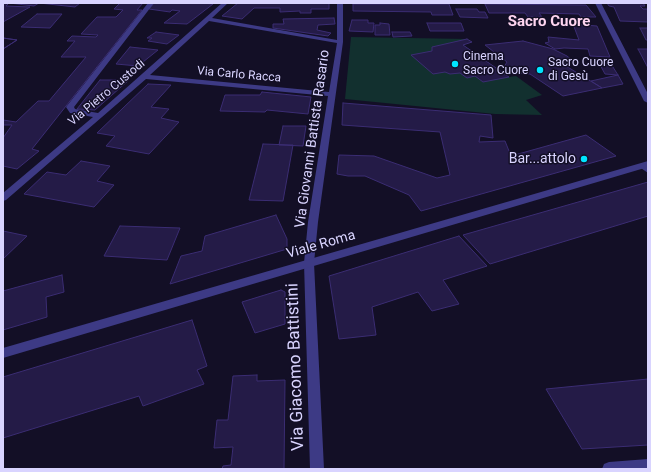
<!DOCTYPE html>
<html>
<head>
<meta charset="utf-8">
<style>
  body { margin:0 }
  #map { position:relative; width:651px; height:472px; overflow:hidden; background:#130f26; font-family:Roboto,sans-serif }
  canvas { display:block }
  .frame { position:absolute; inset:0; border:4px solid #d9d4ff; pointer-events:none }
</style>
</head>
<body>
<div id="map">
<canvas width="651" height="472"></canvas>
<div class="frame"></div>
</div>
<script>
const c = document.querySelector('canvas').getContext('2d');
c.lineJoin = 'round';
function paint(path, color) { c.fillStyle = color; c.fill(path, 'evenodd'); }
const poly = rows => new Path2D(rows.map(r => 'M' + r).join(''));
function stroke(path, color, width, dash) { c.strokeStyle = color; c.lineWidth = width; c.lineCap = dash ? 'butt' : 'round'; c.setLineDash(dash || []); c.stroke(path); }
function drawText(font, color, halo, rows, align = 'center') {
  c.font = font + ' Roboto,sans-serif'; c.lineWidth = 3; c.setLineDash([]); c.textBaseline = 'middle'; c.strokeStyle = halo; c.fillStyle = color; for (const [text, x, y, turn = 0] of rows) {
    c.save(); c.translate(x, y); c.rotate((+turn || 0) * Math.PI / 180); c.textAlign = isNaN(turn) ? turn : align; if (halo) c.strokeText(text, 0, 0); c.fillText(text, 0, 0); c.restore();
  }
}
const green = poly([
  [351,37,467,39,472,42,463,45,509,77,516,76,542,95,526,100,542,115,495,114,345,99]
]);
const building = poly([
  [3,3,80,3,75,7,39,3,34,6,9,3,6,6,30,7,3,22,3,3],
  [120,3,143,3,137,10,142,10,32,149,39,151,17,169,3,166,3,138,12,125,3,125,3,120,16,122,38,101,49,101,86,57,61,57,75,41,67,41,72,36,96,37,98,35,81,34,97,17,116,17,123,10,114,9,120,3],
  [154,3,202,3,213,4,187,24,164,23,180,11,172,10,170,12,149,9,154,3],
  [238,3,329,3,329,9,311,9,311,13,300,13,300,11,280,12,280,8,254,8,242,19,222,16,238,3],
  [607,3,643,3,645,6,640,6,643,9,647,9,648,11,648,22,620,21,614,7,609,6,607,3],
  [353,4,449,4,453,15,432,15,431,12,353,11,353,4],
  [485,4,586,5,596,17,581,17,579,14,539,13,542,17,528,17,525,13,489,13,485,4],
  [456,9,477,9,479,12,485,12,488,18,460,17,456,9],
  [37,14,62,14,50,28,21,27,37,14],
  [334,18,335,24,318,25,317,30,331,33,328,36,273,28,273,24,284,24,283,19,334,18],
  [352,20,368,20,368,23,374,23,373,32,349,31,352,20],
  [380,23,389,24,390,35,375,35,375,25,380,25,380,23],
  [427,23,461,23,464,31,430,31,427,23],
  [573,24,597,26,610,57,590,56,588,49,564,48,555,49,545,43,549,42,548,37,579,40,573,24],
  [640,28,648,28,648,40,646,40,640,28],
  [156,32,179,35,167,44,148,41,152,38,147,38,156,32],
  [392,32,410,32,412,36,393,37,392,32],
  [3,38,17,40,3,49,3,38],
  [3,38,17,40,3,49,3,38],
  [467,39,472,42,463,45,509,77,483,82,475,76,467,78,460,73,450,74,445,72,433,74,411,55,432,51,432,47,467,39],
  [523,41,553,49,567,56,573,61,566,66,602,88,563,96,530,74,510,73,504,67,507,62,485,45,523,41],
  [130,47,158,50,138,66,116,64,130,47],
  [638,49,648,49,648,68,638,49],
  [599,63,611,64,618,75,605,74,599,63],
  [618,75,623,84,602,88,591,81,618,75],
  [100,80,129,80,95,110,77,109,100,80],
  [148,84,171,85,151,107,169,109,161,118,179,122,149,154,106,146,115,136,97,133,148,84],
  [262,92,311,97,308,114,267,110,265,112,220,111,225,95,260,95,262,92],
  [343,103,491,115,493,138,480,136,479,142,505,141,511,156,586,135,616,156,421,211,409,195,365,176,348,176,337,174,339,155,374,156,437,178,450,175,440,132,342,125,343,103],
  [283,126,306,126,303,146,279,145,283,126],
  [263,144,293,145,283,201,249,200,263,144],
  [81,161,110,166,97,181,114,185,94,207,24,194,47,172,66,175,81,161],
  [648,182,648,216,490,264,463,235,648,182],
  [276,215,287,239,287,249,170,284,181,256,202,251,205,236,276,215],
  [120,226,180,228,167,260,104,256,120,226],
  [3,231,27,236,3,259,3,231],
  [459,236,487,266,443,280,459,304,432,311,418,292,372,307,376,335,339,339,329,276,459,236],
  [62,275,64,292,46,297,47,317,3,330,3,291,62,275],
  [281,290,285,292,285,324,255,333,242,302,281,290],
  [192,320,207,366,197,370,204,384,143,406,139,396,3,438,3,377,192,320],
  [257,375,257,381,285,380,284,469,222,469,223,466,231,465,233,447,214,448,217,420,228,420,233,376,257,375],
  [648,379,648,445,582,449,546,389,648,379]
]);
const minor = poly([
  [148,3,154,3,74,107,75,109,98,113,222,3,228,3,212,18,337,40,337,3,343,3,343,42,318,222,314,263,324,469,310,469,304,263,308,222,328,96,146,79,6,200,3,201,3,193,93,117,70,113,66,107,148,3],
  [209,21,337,43,329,92,150,75,209,21],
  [595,3,601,3,648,94,648,103,644,101,595,3],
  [642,163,648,166,648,173,638,166,642,163],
  [648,459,648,469,602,469,604,464,609,462,648,459]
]);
const tertiary = poly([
  [648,161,648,167,3,358,3,348,648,161]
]);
const markers = [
  [455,64,4,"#00e5ff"],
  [540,70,4,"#00e5ff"],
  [584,159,4,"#00e5ff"]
];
const farPoinames = [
  ["Cinema",463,57],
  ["Sacro Cuore",463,71],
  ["Sacro Cuore",548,63],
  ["di Gesù",548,77]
];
const farStreetnames = [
  ["Via Carlo Racca",239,75,5],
  ["Via Pietro Custodi",107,93,-40]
];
const streetNames = [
  ["Via Giovanni Battista Rasario",313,139,-82],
  ["Viale Roma",321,245,-16]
];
const poiNames = [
  ["Bar...attolo",576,159]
];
const farDistrictnames = [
  ["Sacro Cuore",549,22]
];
const nearStreetnames = [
  ["Via Giacomo Battistini",296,367,-92]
];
paint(green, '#12302f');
paint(building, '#241b47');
stroke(building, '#3b2d73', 1);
paint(minor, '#3d3a85');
paint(tertiary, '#3d3a85');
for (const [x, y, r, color] of markers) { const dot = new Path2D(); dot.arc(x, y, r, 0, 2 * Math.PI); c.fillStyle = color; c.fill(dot); stroke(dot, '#130f26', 1.5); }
drawText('12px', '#d9d4ff', '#130f26', farPoinames, 'left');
drawText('12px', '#d9d4ff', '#130f26', farStreetnames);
drawText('14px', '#d9d4ff', '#130f26', streetNames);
drawText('14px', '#d9d4ff', '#130f26', poiNames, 'right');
drawText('bold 15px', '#ffd6f0', '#130f26', farDistrictnames);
drawText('17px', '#d9d4ff', '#130f26', nearStreetnames);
</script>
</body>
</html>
